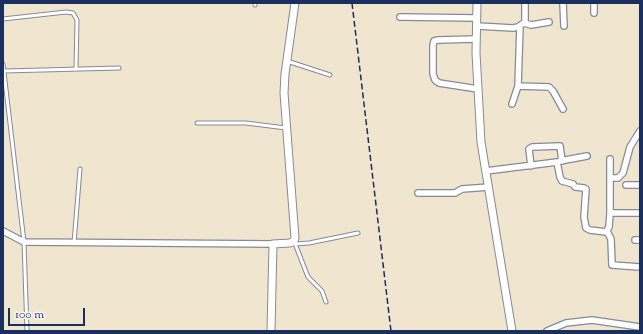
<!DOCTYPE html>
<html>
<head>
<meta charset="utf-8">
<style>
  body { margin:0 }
  #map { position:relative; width:643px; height:334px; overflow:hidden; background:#f0e6cf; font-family:"Sorts Mill Goudy",serif }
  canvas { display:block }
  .frame { position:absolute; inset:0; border:4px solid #1b2f5e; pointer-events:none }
  .scale { position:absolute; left:8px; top:308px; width:77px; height:18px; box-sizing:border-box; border:2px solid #1b2f5e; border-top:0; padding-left:5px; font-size:12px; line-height:14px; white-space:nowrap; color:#1b2f5e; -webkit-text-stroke:3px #f6f6f2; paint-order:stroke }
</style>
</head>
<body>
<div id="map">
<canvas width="643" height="334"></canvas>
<div class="frame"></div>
<div class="scale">100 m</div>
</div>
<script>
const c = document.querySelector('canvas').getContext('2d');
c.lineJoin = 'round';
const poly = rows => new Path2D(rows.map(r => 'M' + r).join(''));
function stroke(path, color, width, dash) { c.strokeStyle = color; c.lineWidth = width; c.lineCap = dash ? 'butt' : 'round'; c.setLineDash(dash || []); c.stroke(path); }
const service = poly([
  [255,5,255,3],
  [3,19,66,12,73,13,77,20,76,69],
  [287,61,330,75],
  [3,64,24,242,27,331],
  [4,71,119,68],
  [197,123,246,123,286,128],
  [294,241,308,277,322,291,326,302],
  [74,243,80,169],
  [295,244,309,243,358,233]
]);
const minor = poly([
  [563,3,564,26],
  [594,3,594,13],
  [400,17,477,18],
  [524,23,531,25,549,22],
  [477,26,513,28,518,27,525,22,525,3],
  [476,39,438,40,434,41,433,45,433,74,435,80,439,83,478,89],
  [518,86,549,87,553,91,563,109],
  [512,104,518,86,520,26],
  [560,161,587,156],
  [531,166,529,149,532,147,560,146,562,161],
  [486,171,557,162,560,177,562,181,573,184,575,187,584,188,586,189,584,217,586,228,590,230,606,232,609,227,610,213,640,213],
  [610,178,618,178,623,173,630,147,640,131],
  [626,185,640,185],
  [418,193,455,193,462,189,489,187],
  [610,213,610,159],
  [3,231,24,242,273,244],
  [607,231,611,239,612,265,640,267],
  [635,240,640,240],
  [547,331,566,323,592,320,640,327]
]);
const tertiary = poly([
  [477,3,476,53,481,142,512,331],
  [271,331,273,244,290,243,294,241,295,238,284,93,285,74,295,3]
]);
const rail = poly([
  [352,3,391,331]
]);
stroke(service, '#868a96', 5);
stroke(minor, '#868a96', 8);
stroke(tertiary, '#868a96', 9);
stroke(service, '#fff', 3);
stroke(minor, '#fff', 5.5);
stroke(tertiary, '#fff', 7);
stroke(rail, '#1b2f5e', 1.5, [6, 3]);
</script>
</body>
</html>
